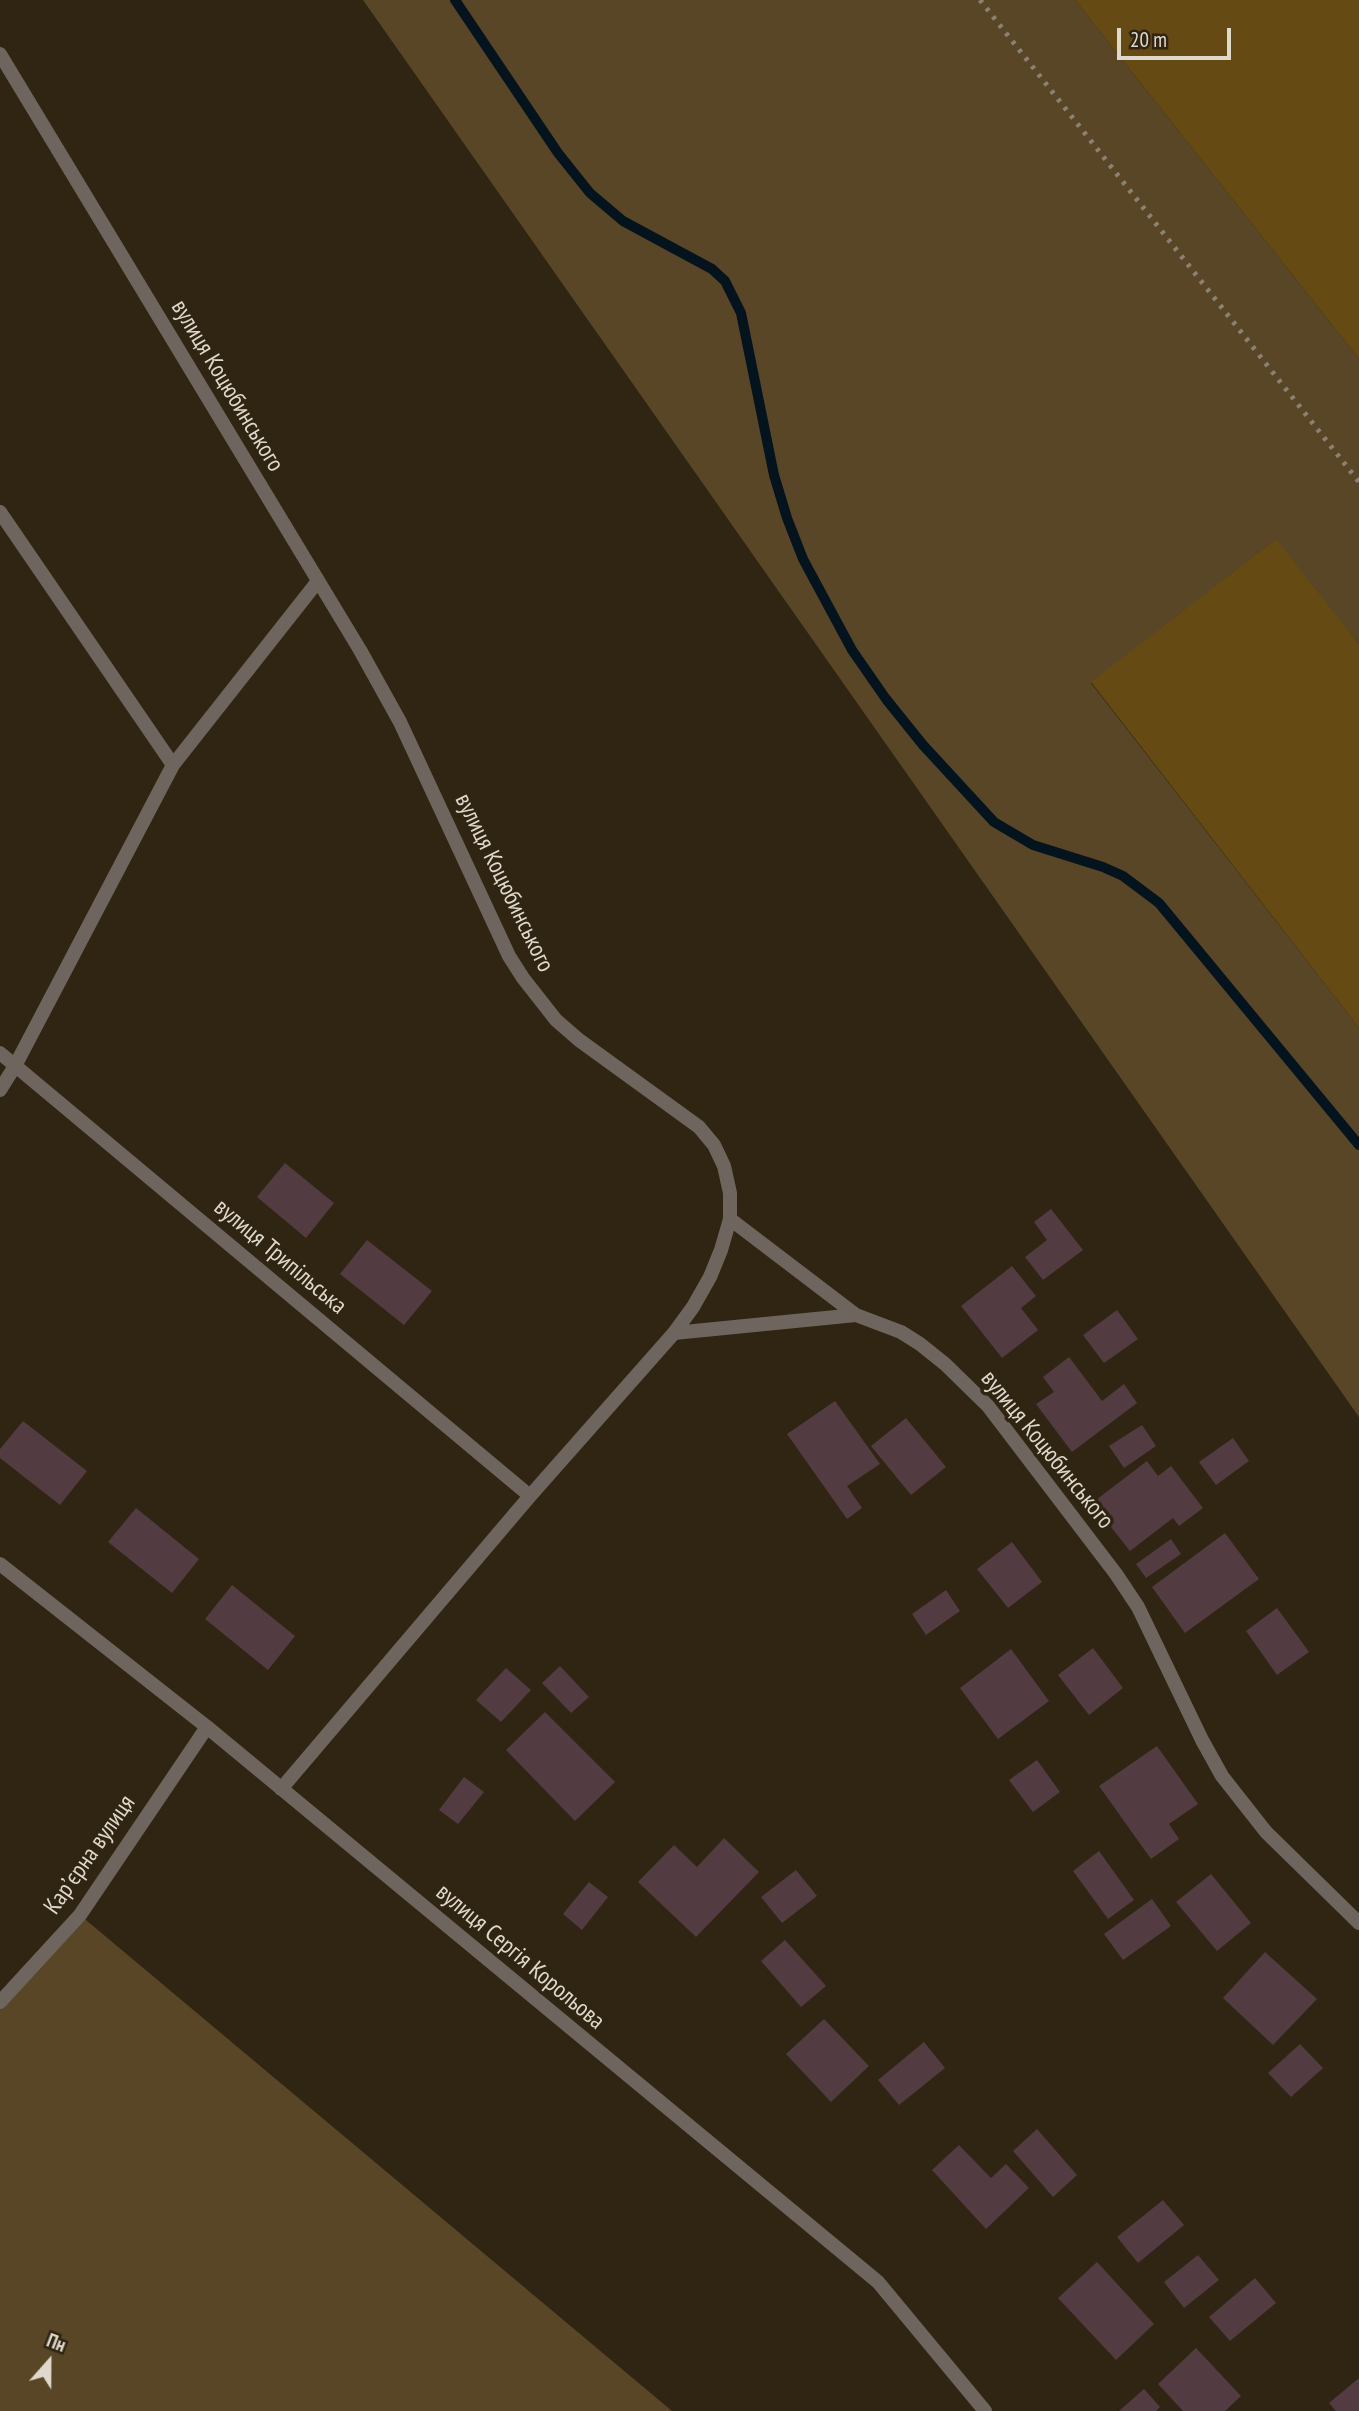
<!DOCTYPE html>
<html>
<head>
<meta charset="utf-8">
<style>
  body { margin:0 }
  #map { position:relative; width:1359px; height:2411px; overflow:hidden; background:#302512; font-family:"PT Sans Narrow",sans-serif }
  canvas { display:block }
  .north { position:absolute; left:14px; top:2327px; width:70px; height:70px; -webkit-text-stroke:5px #302512; paint-order:stroke; rotate:21deg; font-size:19px; font-weight:700; line-height:28px; text-align:center; color:#dfd8cc }
  .north::after { content:''; display:block; margin:auto; width:24px; height:32px; background:#dfd8cc; clip-path:polygon(50% 0,100% 100%,50% 72%,0 100%) }
  .scale { position:absolute; left:1117px; top:28px; width:114px; height:32px; box-sizing:border-box; border:4px solid #dfd8cc; border-top:0; padding-left:9px; font-size:21px; line-height:24px; white-space:nowrap; color:#dfd8cc; -webkit-text-stroke:5px #302512; paint-order:stroke }
</style>
</head>
<body>
<div id="map">
<canvas width="1359" height="2411"></canvas>
<div class="north">Пн</div>
<div class="scale">20 m</div>
</div>
<script>
const c = document.querySelector('canvas').getContext('2d');
c.lineJoin = 'round';
function paint(path, color) { c.fillStyle = color; c.fill(path, 'evenodd'); }
const poly = rows => new Path2D(rows.map(r => 'M' + r).join(''));
function stroke(path, color, width, dash) { c.strokeStyle = color; c.lineWidth = width; c.lineCap = dash ? 'butt' : 'round'; c.setLineDash(dash || []); c.stroke(path); }
function drawText(font, color, halo, rows, align = 'center') {
  c.font = font + ' "PT Sans Narrow",sans-serif'; c.lineWidth = 7; c.setLineDash([]); c.textBaseline = 'middle'; c.strokeStyle = halo; c.fillStyle = color; for (const [text, x, y, turn = 0] of rows) {
    c.save(); c.translate(x, y); c.rotate((+turn || 0) * Math.PI / 180); c.textAlign = isNaN(turn) ? turn : align; if (halo) c.strokeText(text, 0, 0); c.fillText(text, 0, 0); c.restore();
  }
}
const green = poly([
  [363,0,1075,0,1359,359,1359,644,1275,540,1091,683,1359,1028,1359,1417],
  [80,1915,672,2411,0,2411,0,2002]
]);
const forest = poly([
  [1075,0,1359,0,1359,359],
  [1276,539,1359,644,1359,1028,1091,682]
]);
const stream = poly([
  [455,0,558,153,590,193,623,221,712,269,725,281,741,313,774,475,787,518,803,559,852,650,886,699,923,745,994,822,1033,845,1103,867,1123,876,1159,903,1359,1145]
]);
const building = poly([
  [285,1163,334,1203,306,1238,257,1197],
  [1051,1209,1083,1250,1043,1280,1025,1257,1047,1240,1034,1222],
  [367,1240,432,1291,404,1325,340,1274],
  [1012,1266,1036,1296,1021,1308,1038,1330,1002,1358,961,1306],
  [1117,1310,1138,1339,1104,1363,1083,1335],
  [1069,1357,1102,1401,1124,1384,1137,1403,1072,1452,1036,1404,1054,1392,1043,1377],
  [835,1401,880,1464,847,1486,862,1508,847,1519,787,1434],
  [906,1418,946,1467,911,1495,871,1446],
  [23,1421,87,1471,60,1505,0,1458,0,1449],
  [1142,1425,1156,1446,1124,1468,1109,1446],
  [1233,1438,1249,1461,1216,1485,1199,1462],
  [1147,1461,1158,1476,1171,1466,1203,1508,1179,1526,1173,1518,1130,1551,1092,1503],
  [136,1508,199,1559,172,1593,108,1542],
  [1225,1533,1259,1579,1185,1633,1152,1587],
  [1171,1539,1181,1554,1146,1578,1136,1564],
  [1012,1542,1042,1582,1008,1608,977,1569],
  [232,1585,295,1636,268,1670,205,1619],
  [946,1590,960,1611,926,1635,912,1614],
  [1277,1608,1309,1652,1277,1675,1246,1631],
  [1093,1648,1123,1688,1089,1715,1058,1675],
  [1011,1649,1049,1701,998,1739,960,1688],
  [560,1666,589,1697,571,1713,542,1683],
  [506,1668,531,1690,501,1722,476,1700],
  [545,1712,615,1782,575,1821,506,1750],
  [1157,1746,1198,1804,1169,1824,1179,1839,1151,1859,1099,1786],
  [1037,1760,1060,1792,1033,1812,1009,1780],
  [464,1777,484,1792,458,1824,439,1810],
  [724,1838,759,1872,696,1937,638,1882,674,1845,697,1867],
  [1099,1851,1134,1900,1108,1919,1073,1871],
  [796,1870,817,1896,782,1923,761,1897],
  [1211,1874,1251,1923,1217,1951,1176,1902],
  [589,1882,608,1897,582,1930,563,1914],
  [1152,1899,1171,1926,1123,1960,1104,1934],
  [785,1940,826,1986,801,2007,761,1961],
  [1265,1952,1317,1999,1273,2045,1223,1998],
  [824,2019,869,2066,831,2102,786,2054],
  [924,2042,945,2068,899,2105,878,2080],
  [1300,2044,1323,2068,1291,2097,1268,2073],
  [1037,2129,1077,2175,1053,2197,1013,2151],
  [959,2145,991,2178,1006,2164,1029,2188,986,2229,932,2170],
  [1163,2200,1184,2225,1138,2263,1117,2237],
  [1198,2255,1219,2280,1184,2308,1164,2282],
  [1097,2262,1154,2324,1116,2360,1058,2298],
  [1255,2278,1276,2303,1230,2341,1209,2317],
  [1196,2348,1241,2396,1225,2411,1183,2411,1158,2384],
  [1359,2378,1359,2411,1336,2411,1329,2403],
  [1144,2389,1160,2407,1156,2411,1119,2411]
]);
const minor = poly([
  [0,54,360,650,400,722,509,956,523,978,556,1020,579,1040,699,1127,714,1145,724,1166,730,1193,730,1219,856,1315,901,1332,920,1344,945,1364,988,1406,1116,1574,1138,1607,1202,1740,1222,1776,1266,1832,1359,1923],
  [0,512,173,765,15,1066,0,1090],
  [173,765,318,581],
  [0,1053,530,1496],
  [674,1333,856,1315],
  [0,1564,207,1727,878,2282,985,2411],
  [281,1789,530,1496,674,1333,693,1307,710,1277,721,1250,730,1219],
  [0,2002,80,1915,207,1727]
]);
const rail = poly([
  [980,0,1359,482]
]);
const streetNames = [
  ["вулиця Коцюбинського",227,386,59],
  ["вулиця Коцюбинського",504,883,64],
  ["вулиця Трипільська",280,1257,40],
  ["вулиця Коцюбинського",1047,1450,51],
  ["Карʼєрна вулиця",90,1855,-55],
  ["вулиця Сергія Корольова",520,1957,40]
];
paint(green, '#584626');
paint(forest, '#654a14');
stroke(stream, '#04141e', 10);
paint(building, '#533b42');
stroke(minor, '#6e665e', 14);
stroke(rail, '#8b8273', 5, [3.5, 7]);
drawText('24px', '#dfd8cc', '#302512', streetNames);
</script>
</body>
</html>
